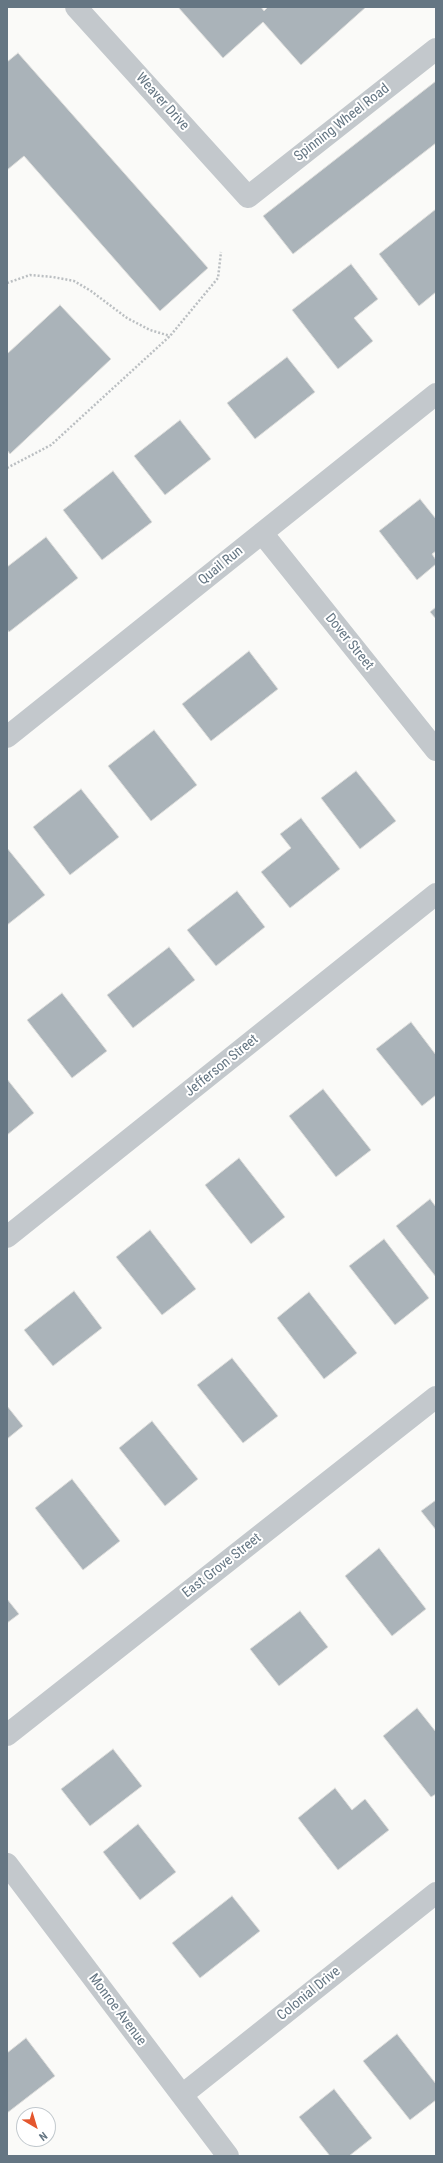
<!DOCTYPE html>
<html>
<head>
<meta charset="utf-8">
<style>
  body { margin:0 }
  #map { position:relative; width:443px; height:2163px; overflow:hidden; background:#fafaf8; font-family:"Roboto Condensed",sans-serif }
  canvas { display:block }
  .frame { position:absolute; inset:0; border:8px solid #657683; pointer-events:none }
  .north { position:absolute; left:16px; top:2107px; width:40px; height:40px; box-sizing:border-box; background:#fff; border:1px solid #c1c8cd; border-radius:50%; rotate:142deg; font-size:11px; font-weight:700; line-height:16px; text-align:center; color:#657683 }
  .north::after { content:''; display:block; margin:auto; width:14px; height:18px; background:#e4572e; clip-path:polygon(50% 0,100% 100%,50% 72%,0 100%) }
</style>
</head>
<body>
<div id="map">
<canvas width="443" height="2163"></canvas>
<div class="frame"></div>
<div class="north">N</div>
</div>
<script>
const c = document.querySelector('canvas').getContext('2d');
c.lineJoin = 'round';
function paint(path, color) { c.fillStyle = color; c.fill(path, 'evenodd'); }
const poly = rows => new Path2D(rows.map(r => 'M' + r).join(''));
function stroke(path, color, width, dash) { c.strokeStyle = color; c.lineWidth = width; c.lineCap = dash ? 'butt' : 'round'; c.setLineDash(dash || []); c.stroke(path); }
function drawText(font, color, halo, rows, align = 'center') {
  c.font = font + ' "Roboto Condensed",sans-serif'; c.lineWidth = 4; c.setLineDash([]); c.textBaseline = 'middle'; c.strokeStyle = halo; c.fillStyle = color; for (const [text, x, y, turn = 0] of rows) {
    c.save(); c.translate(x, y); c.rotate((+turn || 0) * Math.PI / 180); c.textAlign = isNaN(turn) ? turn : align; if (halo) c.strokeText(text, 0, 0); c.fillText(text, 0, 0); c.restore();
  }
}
const building = poly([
  [178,7,261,7,264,11,268,7,366,7,301,65,263,22,223,58,178,7],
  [18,53,208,268,160,311,24,156,7,170,7,62,18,53],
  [436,81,436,143,293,254,263,216,436,81],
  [436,209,436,292,419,306,379,254,436,209],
  [351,264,378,299,354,318,373,341,338,369,292,310,351,264],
  [60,305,111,359,10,454,7,450,7,354,60,305],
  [287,357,315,392,255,439,227,403,287,357],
  [180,420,211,459,165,495,134,456,180,420],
  [113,471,152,522,102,560,63,510,113,471],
  [420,499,436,519,436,551,432,554,436,560,436,564,417,580,379,531,420,499],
  [46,537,78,578,9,632,7,629,7,567,46,537],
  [436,607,436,619,430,612,436,607],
  [249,651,278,689,211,741,182,704,249,651],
  [154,730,197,785,151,821,108,766,154,730],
  [356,771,396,821,360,849,321,798,356,771],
  [81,789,119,837,70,875,33,827,81,789],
  [301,818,340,869,290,908,261,872,291,848,280,834,301,818],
  [7,848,45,895,7,925,7,848],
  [237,891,265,927,216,966,187,930,237,891],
  [169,947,195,980,133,1028,107,995,169,947],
  [62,993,107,1051,72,1078,27,1020,62,993],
  [411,1022,436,1055,436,1095,422,1106,376,1049,411,1022],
  [7,1079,34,1113,7,1135,7,1079],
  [323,1089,371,1150,336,1177,289,1116,323,1089],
  [239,1158,285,1217,251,1244,205,1185,239,1158],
  [430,1199,436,1207,436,1277,396,1226,430,1199],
  [150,1230,196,1289,162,1315,116,1257,150,1230],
  [384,1239,429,1298,395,1325,349,1266,384,1239],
  [74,1291,102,1328,53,1366,24,1330,74,1291],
  [309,1292,357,1353,324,1379,277,1318,309,1292],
  [232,1358,278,1416,243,1443,197,1385,232,1358],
  [7,1406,23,1426,7,1439,7,1406],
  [152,1421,198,1479,165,1506,119,1448,152,1421],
  [72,1479,120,1541,83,1570,35,1508,72,1479],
  [436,1500,436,1530,421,1511,436,1500],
  [379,1548,426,1609,392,1636,345,1576,379,1548],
  [7,1599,19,1614,7,1623,7,1599],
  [300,1611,328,1647,279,1686,250,1649,300,1611],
  [417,1708,436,1732,436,1794,431,1797,383,1736,417,1708],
  [113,1749,142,1786,90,1826,61,1789,113,1749],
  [335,1788,352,1810,365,1799,389,1830,338,1870,298,1818,335,1788],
  [138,1824,176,1872,140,1900,103,1852,138,1824],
  [232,1896,260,1931,200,1978,172,1943,232,1896],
  [397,2034,436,2084,436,2100,410,2120,363,2061,397,2034],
  [26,2038,55,2076,7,2113,7,2053,26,2038],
  [334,2089,372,2138,349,2156,330,2156,299,2117,334,2089]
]);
const path = poly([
  [7,283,30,275,53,277,74,281,91,291,127,318,150,330,170,336],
  [7,468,51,445,170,336,218,278,221,252]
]);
const minor = poly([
  [76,7,248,197,436,49],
  [262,533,436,750],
  [7,737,436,394],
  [7,1237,436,894],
  [7,1735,436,1397],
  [7,1864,228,2156],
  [182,2095,436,1893]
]);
const streetNames = [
  ["Weaver Drive",162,102,48],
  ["Spinning Wheel Road",342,123,-38],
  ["Quail Run",221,566,-39],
  ["Dover Street",349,642,51],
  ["Jefferson Street",222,1066,-39],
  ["East Grove Street",222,1566,-38],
  ["Colonial Drive",309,1994,-39],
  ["Monroe Avenue",117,2010,53]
];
paint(building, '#aab3b9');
stroke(building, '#dcdcda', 1);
stroke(path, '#bbbfc2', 2.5, [2, 2]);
stroke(minor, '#c3c8cc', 22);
drawText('14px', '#657683', '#fff', streetNames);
</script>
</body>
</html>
